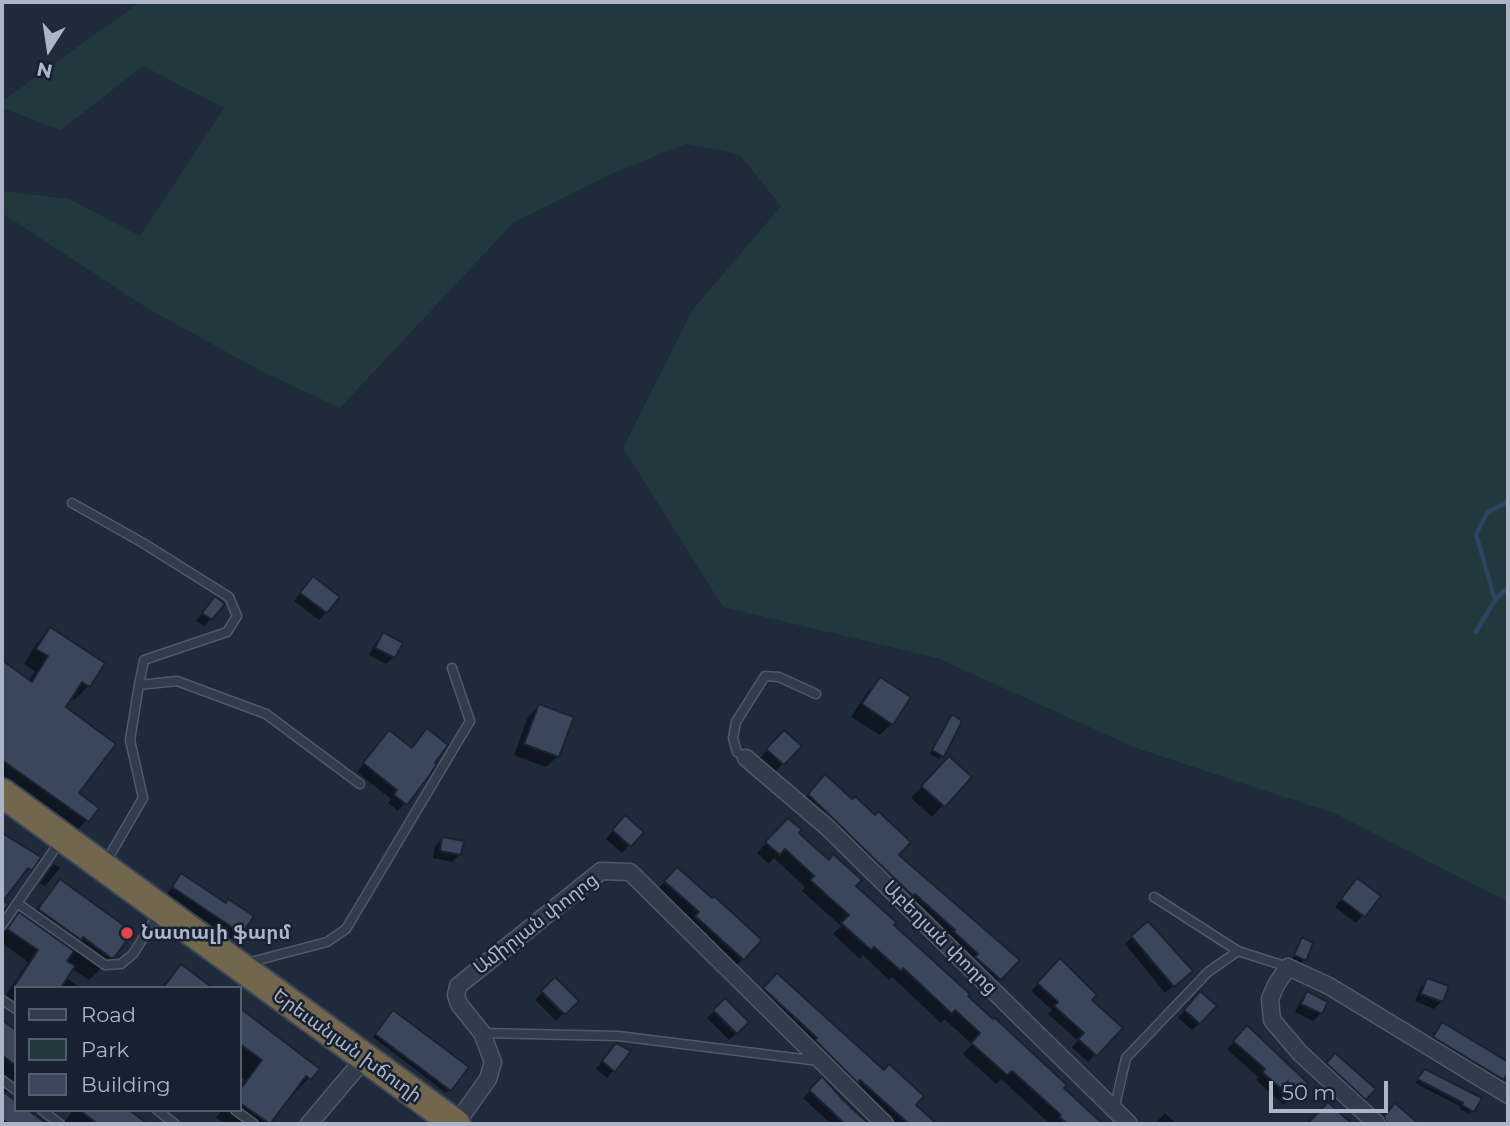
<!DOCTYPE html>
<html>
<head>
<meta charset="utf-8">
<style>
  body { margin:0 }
  #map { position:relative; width:1510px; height:1126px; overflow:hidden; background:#1f2a3b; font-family:Montserrat,sans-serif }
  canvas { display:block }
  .frame { position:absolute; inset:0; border:4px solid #adb6c8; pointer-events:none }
  .legend { position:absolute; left:14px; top:986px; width:228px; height:126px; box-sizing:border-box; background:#182130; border:2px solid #545d6d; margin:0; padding:9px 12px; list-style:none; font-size:21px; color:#adb6c8 }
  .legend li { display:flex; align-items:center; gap:14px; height:35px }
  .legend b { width:35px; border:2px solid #545d6d }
  .north { position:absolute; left:14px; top:14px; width:70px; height:70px; -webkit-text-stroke:5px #182130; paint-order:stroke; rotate:192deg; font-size:19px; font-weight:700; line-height:28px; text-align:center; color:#adb6c8 }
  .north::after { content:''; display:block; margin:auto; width:24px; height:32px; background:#adb6c8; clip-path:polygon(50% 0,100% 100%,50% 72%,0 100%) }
  .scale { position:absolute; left:1269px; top:1081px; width:119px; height:32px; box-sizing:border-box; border:4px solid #adb6c8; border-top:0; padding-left:9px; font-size:21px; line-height:24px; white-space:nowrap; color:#adb6c8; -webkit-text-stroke:5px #182130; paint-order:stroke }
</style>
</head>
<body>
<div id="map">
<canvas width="1510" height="1126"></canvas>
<div class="frame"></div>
<ul class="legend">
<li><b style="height:9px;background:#323c4b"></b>Road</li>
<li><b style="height:19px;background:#21383c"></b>Park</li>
<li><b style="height:19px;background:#3a465c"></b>Building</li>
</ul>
<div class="north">N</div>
<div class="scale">50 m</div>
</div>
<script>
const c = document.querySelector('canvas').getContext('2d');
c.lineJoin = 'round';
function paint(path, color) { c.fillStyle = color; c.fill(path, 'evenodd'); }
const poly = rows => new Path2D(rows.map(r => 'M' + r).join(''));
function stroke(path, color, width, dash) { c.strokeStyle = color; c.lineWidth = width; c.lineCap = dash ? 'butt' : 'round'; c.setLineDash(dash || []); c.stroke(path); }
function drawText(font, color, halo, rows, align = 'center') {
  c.font = font + ' Montserrat,"Noto Sans Armenian",sans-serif'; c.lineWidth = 5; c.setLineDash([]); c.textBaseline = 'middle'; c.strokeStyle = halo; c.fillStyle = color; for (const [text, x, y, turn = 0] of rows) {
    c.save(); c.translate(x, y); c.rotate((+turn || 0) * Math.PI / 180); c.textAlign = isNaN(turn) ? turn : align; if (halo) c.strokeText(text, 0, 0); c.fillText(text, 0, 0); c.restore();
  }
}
const green = poly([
  [140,2,1508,2,1508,902,1336,814,1136,748,937,658,723,607,623,448,693,309,781,206,739,154,685,144,620,170,514,222,340,408,263,372,147,308,2,213,2,191,69,199,140,236,224,108,143,66,61,130,2,108,2,101]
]);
const shadow = poly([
  [306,586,326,612,319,620,294,601],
  [208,606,211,619,204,626,196,621],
  [50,630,88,686,74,700,70,697,63,707,77,794,97,808,73,835,2,784,2,662,28,682,35,671,24,664,36,644],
  [384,634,394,657,386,664,369,655,376,642],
  [880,679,891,724,880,735,851,717,868,691],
  [539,706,558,756,546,767,514,755,528,717],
  [950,720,942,756,939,759,930,754],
  [784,732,799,746,775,772,760,758],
  [382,740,405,803,398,811,388,803,391,799,357,772],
  [937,770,969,777,932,817,911,798],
  [817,785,897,855,1000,979,992,988,800,803],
  [618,825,641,832,622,853,606,839],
  [778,830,797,833,1101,1124,1050,1124,1001,1079,996,1084,963,1054,972,1044,944,1019,941,1023,892,977,889,980,863,955,860,959,833,934,841,926,802,891,805,887,774,858,769,864,757,853],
  [2,835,39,857,2,900],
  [443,839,460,854,452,862,433,858,435,846],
  [54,864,60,868,45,886,40,883],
  [677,869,760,940,732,970,655,892],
  [181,875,225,905,241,933,234,940,166,895],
  [61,881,113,957,89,980,72,969,66,977,80,988,16,988,16,1006,4,998,28,962,2,943,2,935,19,915,26,920],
  [1350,888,1363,915,1356,923,1335,907],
  [1132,937,1180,980,1165,993,1125,944],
  [1302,940,1304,960,1301,963,1292,959],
  [1060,961,1090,1000,1120,1028,1088,1062,1072,1047,1078,1041,1048,1014,1052,1010,1031,991],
  [181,966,209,988,160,988],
  [777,975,913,1105,934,1124,894,1124,757,996],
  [555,980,576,1001,556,1021,535,1000],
  [1428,980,1442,1001,1434,1009,1415,1001,1420,988],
  [1307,994,1321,1013,1313,1021,1295,1012,1300,1001],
  [725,1001,746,1022,729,1040,707,1018],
  [1193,1001,1199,1023,1192,1030,1178,1018],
  [240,1011,318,1069,291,1097,289,1096,268,1124,225,1124,216,1118,222,1110,240,1110,240,1086,245,1080,240,1076],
  [390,1015,467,1068,446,1093,373,1037],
  [2,1022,16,1032,16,1083,4,1095,16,1110,25,1110,44,1124,2,1124],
  [1442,1024,1508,1064,1502,1079,1495,1086,1427,1045],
  [1247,1028,1305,1083,1284,1105,1256,1080,1259,1078,1227,1049],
  [609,1052,614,1070,607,1078,596,1069],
  [1335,1055,1374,1089,1357,1106,1320,1071],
  [1426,1071,1472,1111,1469,1114,1460,1109,1461,1107,1415,1083],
  [822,1079,867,1124,831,1124,803,1098],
  [73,1110,126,1110,145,1124,63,1124],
  [1165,1113,1177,1124,1154,1124]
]);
const stream = poly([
  [1495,600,1508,587],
  [1476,632,1495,600,1476,534,1487,513,1508,501]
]);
const building = poly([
  [313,576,340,597,327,613,300,593,313,576],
  [215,596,225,604,212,620,202,613,215,596],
  [50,627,105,663,90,687,82,682,66,707,116,744,79,793,99,808,89,822,2,760,2,660,32,682,48,656,36,649,50,627],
  [383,632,403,643,395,658,375,648,383,632],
  [880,677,911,697,893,725,862,704,880,677],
  [539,704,574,717,559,757,524,744,539,704],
  [952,714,962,721,944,757,932,750,952,714],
  [427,728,448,745,435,763,437,764,429,776,407,805,394,795,397,790,363,763,389,730,412,748,427,728],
  [784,730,802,746,784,765,766,749,784,730],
  [949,756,972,777,945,807,921,786,949,756],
  [825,774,852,799,855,796,875,815,878,811,911,842,899,855,1020,960,1001,980,975,957,978,954,953,931,955,930,915,894,913,896,897,881,808,794,825,774],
  [625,815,644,832,631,847,612,830,625,815],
  [788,818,802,830,799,833,829,860,833,854,862,880,856,886,896,922,894,925,970,994,968,996,993,1019,994,1017,1067,1085,1064,1088,1103,1124,1068,1124,1059,1117,1061,1115,1012,1071,1007,1075,971,1043,980,1033,955,1010,952,1014,903,968,901,971,874,947,871,950,841,923,849,915,810,880,814,876,785,849,780,855,765,842,788,818],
  [2,833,41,857,32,871,28,868,3,901,8,904,2,914,2,833],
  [442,837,464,841,461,855,440,851,442,837],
  [677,867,712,898,714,896,762,940,744,960,695,916,699,912,664,881,677,867],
  [181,873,226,903,228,899,254,916,242,934,172,887,181,873],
  [1357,878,1381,896,1365,917,1341,899,1357,878],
  [60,879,133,932,114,958,111,958,83,937,81,940,38,909,60,879],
  [19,912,74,951,67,961,75,966,61,988,13,988,38,950,7,929,19,912],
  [1148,921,1193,971,1174,987,1131,936,1148,921],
  [1302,937,1313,943,1306,961,1294,955,1302,937],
  [1060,958,1097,995,1092,1000,1123,1028,1097,1056,1078,1039,1084,1033,1054,1006,1058,1002,1037,983,1060,958],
  [181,964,213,988,163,988,181,964],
  [777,973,884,1070,889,1064,924,1096,916,1105,937,1124,909,1124,860,1080,858,1083,815,1040,817,1038,763,988,777,973],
  [555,977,579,1001,565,1015,541,991,555,977],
  [1427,978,1449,986,1443,1002,1421,994,1427,978],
  [1200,991,1217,1006,1200,1024,1184,1010,1200,991],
  [1307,991,1328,1002,1322,1014,1301,1004,1307,991],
  [725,998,749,1022,737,1034,713,1010,725,998],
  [240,1008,320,1069,311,1080,306,1076,270,1124,240,1103,240,1090,262,1060,240,1044,240,1008],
  [393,1010,469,1067,451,1091,375,1034,393,1010],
  [2,1020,16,1030,16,1066,2,1055,2,1020],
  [1442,1022,1508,1062,1508,1072,1504,1080,1433,1037,1442,1022],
  [1247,1025,1308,1083,1293,1099,1262,1072,1265,1069,1233,1041,1247,1025],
  [616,1043,631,1051,615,1072,602,1061,616,1043],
  [1335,1053,1376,1089,1366,1100,1326,1063,1335,1053],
  [1425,1069,1482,1098,1474,1112,1462,1105,1463,1103,1417,1079,1425,1069],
  [822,1076,843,1100,869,1124,845,1124,809,1090,822,1076],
  [2,1091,16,1101,16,1110,28,1110,47,1124,9,1124,2,1119,2,1091],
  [1328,1102,1352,1124,1307,1124,1328,1102],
  [1395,1103,1419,1124,1387,1124,1384,1116,1395,1103],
  [79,1110,129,1110,148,1124,98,1124,79,1110]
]);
const lane = poly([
  [72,503,143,543,229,597,237,616,227,632,144,660,139,685],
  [746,758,737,752,733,738,736,722,765,676,779,677,816,694],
  [106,862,143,798,130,740,139,685,177,681,266,714,360,784],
  [1154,897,1238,951],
  [17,903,105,965,121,964,133,954,159,913],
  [2,925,61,840],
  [247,963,327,942,346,929,470,721,452,668],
  [2,1000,16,1009],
  [482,1033,618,1036,819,1061],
  [2,1080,16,1090],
  [42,1110,60,1124],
  [157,1110,175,1124],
  [235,1110,254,1124],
  [1114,1110,1126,1058,1208,972,1238,951,1288,967]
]);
const street = poly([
  [746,758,827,827,1129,1124],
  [309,1124,364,1059],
  [456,1124,488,1079,493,1062,482,1033,459,1004,456,995,458,986,601,871,630,872,885,1124],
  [1377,1124,1300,1053,1272,1020,1270,999,1276,985,1288,967,1329,986,1508,1095]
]);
const highway = poly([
  [2,793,456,1124]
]);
const markers = [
  [127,933,7,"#e0444e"]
];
const streetNames = [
  ["Ամիրյան փողոց",536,924,-38],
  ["Աբեղյան փողոց",940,938,45],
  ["Երեւանյան խճուղի",347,1046,36]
];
const poiNames = [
  ["Նատալի ֆարմ",141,933]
];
paint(green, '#21383c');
paint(shadow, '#0007');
stroke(stream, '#2e4262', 4.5);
paint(building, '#3a465c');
stroke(building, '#1a2332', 2);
stroke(lane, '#505969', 11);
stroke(street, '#505969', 19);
stroke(highway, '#3d4656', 32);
stroke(lane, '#323c4b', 8);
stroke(street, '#323c4b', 16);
stroke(highway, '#72664f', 28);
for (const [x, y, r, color] of markers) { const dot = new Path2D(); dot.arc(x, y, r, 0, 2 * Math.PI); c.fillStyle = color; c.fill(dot); stroke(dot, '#182130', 2.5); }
drawText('19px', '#adb6c8', '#182130', streetNames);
drawText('bold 19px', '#adb6c8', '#182130', poiNames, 'left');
</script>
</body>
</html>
